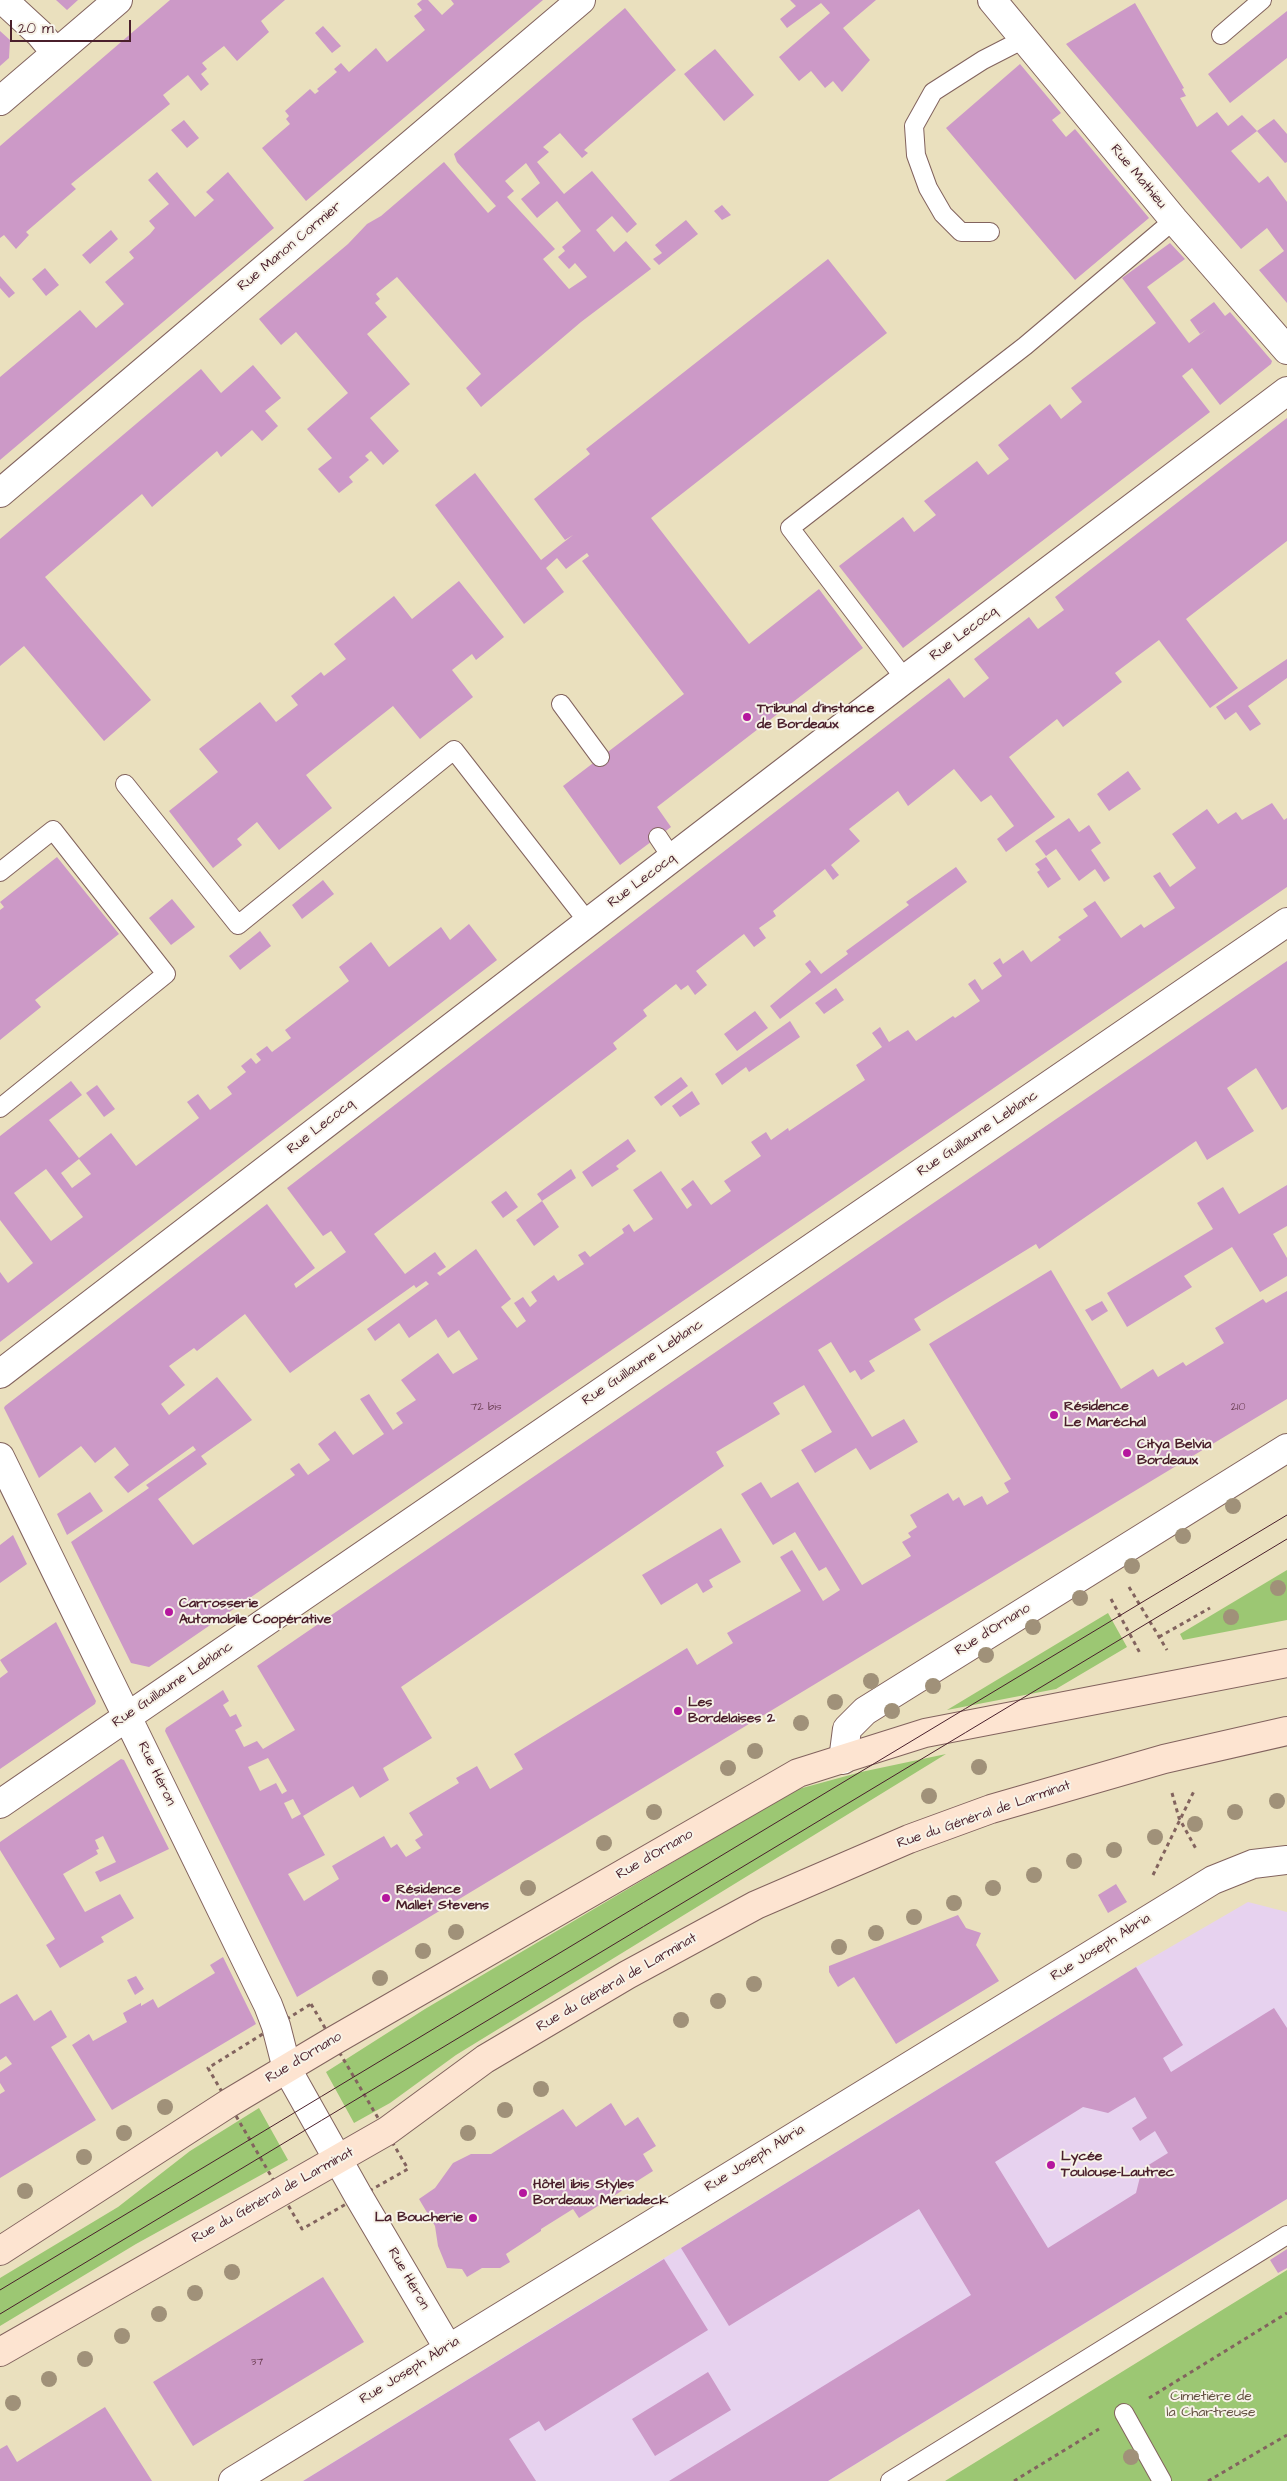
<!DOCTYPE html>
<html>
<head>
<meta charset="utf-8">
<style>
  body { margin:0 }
  #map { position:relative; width:1287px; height:2481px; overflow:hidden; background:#eae0be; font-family:"Architects Daughter",sans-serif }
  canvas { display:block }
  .scale { position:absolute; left:10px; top:20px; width:121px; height:22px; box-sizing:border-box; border:2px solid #4a1f2b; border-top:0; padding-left:6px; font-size:15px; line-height:18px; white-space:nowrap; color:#4a1f2b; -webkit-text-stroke:4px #f7f3e8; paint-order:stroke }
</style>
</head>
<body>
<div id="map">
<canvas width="1287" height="2481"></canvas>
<div class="scale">20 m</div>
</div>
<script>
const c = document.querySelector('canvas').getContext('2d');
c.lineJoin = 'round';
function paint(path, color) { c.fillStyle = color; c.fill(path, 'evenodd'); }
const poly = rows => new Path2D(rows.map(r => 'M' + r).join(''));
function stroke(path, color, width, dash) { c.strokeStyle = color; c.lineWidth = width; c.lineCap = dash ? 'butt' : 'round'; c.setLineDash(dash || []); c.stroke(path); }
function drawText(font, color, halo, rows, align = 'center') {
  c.font = font + ' "Architects Daughter",sans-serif'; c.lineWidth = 4; c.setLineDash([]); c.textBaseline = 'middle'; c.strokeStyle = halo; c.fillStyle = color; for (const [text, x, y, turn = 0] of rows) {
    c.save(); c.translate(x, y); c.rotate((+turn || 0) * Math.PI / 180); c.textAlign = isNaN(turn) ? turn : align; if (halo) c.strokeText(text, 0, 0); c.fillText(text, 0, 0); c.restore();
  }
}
const built = poly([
  [1248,1902,1287,1912,1287,2199,828,2481,303,2481,1136,1967]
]);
const green = poly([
  [1287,1570,1287,1620,1183,1640,1180,1634],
  [1108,1613,1127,1647,1056,1689,947,1710],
  [946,1754,456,2055,390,2103,354,2123,326,2072,425,2009,795,1790,861,1772],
  [259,2108,288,2160,136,2244,0,2326,0,2278,118,2207,190,2151],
  [1287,2270,1287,2481,945,2481]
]);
const building = poly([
  [56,0,78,0,67,10],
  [170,0,285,0,261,21,269,32,237,61,224,46,202,63,207,69,201,74,209,84,201,91,188,75,163,95,170,104,71,184,76,189,26,232,29,235,16,249,4,235,0,238,0,146],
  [422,0,428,0,442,15,454,4,451,0,543,0,306,201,262,148,290,124,286,119,289,116,285,111,310,89,315,94,319,91,317,89,337,72,334,69,341,63,349,72,376,48,387,62,425,30,414,16,422,10,417,4],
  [790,0,876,0,843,28,870,60,842,92,833,81,825,88,811,71,799,81,779,57,830,13,821,3,787,28,780,19,796,6],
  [1135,3,1184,88,1182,89,1186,96,1180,98,1197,127,1217,112,1228,126,1242,115,1257,131,1274,119,1287,134,1287,162,1285,163,1257,131,1231,151,1259,183,1268,176,1287,202,1287,303,1259,270,1284,251,1267,228,1241,249,1066,44],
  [625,8,676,70,584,150,588,153,582,158,560,133,543,147,549,152,537,162,564,194,592,171,637,224,627,233,612,216,596,230,614,252,626,241,651,269,581,322,481,407,466,388,481,374,397,277,376,294,380,299,375,303,387,317,367,334,410,384,370,418,399,451,383,465,371,451,365,456,369,460,349,477,353,482,339,493,318,469,332,458,307,429,348,393,296,332,281,345,259,319,348,244,367,224,381,216,444,162,488,213,496,206,457,162,454,154],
  [526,163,540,183,521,199,537,218,557,201,581,231,562,247,565,251,558,257,569,269,575,263,587,277,569,289,543,259,555,249,507,197,514,191,505,181],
  [1287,11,1287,58,1230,103,1208,74],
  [323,26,341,46,332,53,315,33],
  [0,31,10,40,9,58,0,66],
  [715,49,754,95,724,121,684,74],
  [1020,64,1061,113,1052,120,1066,137,1075,129,1149,218,1075,280,946,128],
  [184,120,199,138,187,148,171,130],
  [157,172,195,217,214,200,206,192,228,172,274,228,0,460,0,377,80,310,96,328,124,304,105,282,134,258,129,252,150,234,155,228,149,221,169,204,148,180],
  [722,205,731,215,722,220,714,211],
  [686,220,698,234,659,265,653,259,662,253,655,245],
  [111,230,118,239,90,264,82,255],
  [1170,243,1185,259,1147,287,1189,343,1207,329,1200,334,1190,320,1214,302,1225,316,1230,312,1272,361,1271,364,1220,405,1192,368,1182,376,1210,412,903,648,839,566,903,517,914,532,936,515,924,501,977,461,988,475,1009,459,998,445,1050,404,1061,419,1082,402,1071,388,1156,323,1122,278],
  [828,259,887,333,651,518,749,644,819,589,863,648,657,807,671,827,620,865,563,786,684,694,582,561,589,556,587,553,566,569,557,558,546,568,564,592,524,624,435,505,475,473,541,560,573,535,565,540,534,499,590,454,586,449],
  [45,268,59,285,46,296,32,279],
  [0,276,15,293,9,298,0,288],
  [253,365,281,398,265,411,278,426,262,441,252,430,221,457,217,451,152,507,142,494,45,577,151,700,104,741,24,646,0,666,0,539,201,369,221,393],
  [1287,418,1287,541,1186,619,1238,688,1210,708,1159,640,1115,673,1122,682,1063,727,1057,719,1009,757,1055,817,1006,852,997,839,1014,826,991,795,981,802,954,769,908,806,898,791,849,829,860,841,831,865,839,875,833,880,825,869,773,911,776,916,759,928,766,938,754,947,744,934,696,971,707,985,695,995,688,985,681,990,676,984,643,1010,647,1016,613,1043,617,1049,374,1234,405,1274,435,1252,446,1267,437,1273,440,1276,476,1249,511,1299,501,1307,517,1328,526,1321,514,1303,523,1297,530,1307,537,1301,531,1292,554,1275,558,1281,584,1264,578,1255,585,1251,590,1257,624,1233,622,1229,629,1224,634,1232,653,1219,633,1190,661,1171,687,1209,692,1205,681,1189,693,1180,711,1205,731,1191,724,1181,761,1156,751,1142,766,1132,771,1140,788,1128,789,1131,865,1080,856,1065,882,1047,872,1033,880,1027,889,1042,908,1030,916,1041,953,1016,955,1018,980,1001,968,984,975,979,982,990,1002,976,993,963,1000,958,1003,964,1023,950,1031,962,1061,940,1058,937,1088,916,1083,909,1095,901,1121,938,1141,924,1144,928,1175,908,1153,876,1160,872,1170,887,1196,868,1172,834,1207,809,1218,824,1236,812,1242,820,1272,803,1284,820,1287,818,1287,887,149,1667,131,1663,71,1542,149,1488,146,1485,196,1450,193,1446,128,1493,114,1477,129,1465,115,1447,95,1463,81,1446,39,1478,4,1408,5,1406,267,1204,315,1268,294,1284,296,1288,346,1252,331,1231,323,1236,287,1188,949,678,964,698,989,678,974,659,1029,617,1038,629,1064,610,1055,597],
  [426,1281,429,1284,367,1329,375,1341,399,1323,409,1338,436,1319,448,1338,459,1330,478,1359,453,1374,438,1353,401,1380,416,1400,396,1413,403,1423,393,1430,369,1394,360,1399,384,1434,353,1455,335,1431,318,1444,330,1460,308,1475,299,1463,290,1469,295,1475,193,1545,158,1499,207,1464,201,1456,252,1420,217,1377,169,1415,161,1404,185,1385,169,1366,194,1348,197,1351,245,1314,290,1373,414,1285,416,1288],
  [459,581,504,637,476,660,472,654,452,670,473,697,420,739,393,706,306,775,332,808,279,850,257,822,237,839,242,845,213,868,169,811,218,772,199,749,260,702,276,722,298,705,291,696,321,672,324,676,346,659,334,644,394,596,412,619],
  [1287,659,1287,678,1248,706,1261,724,1250,731,1236,712,1225,720,1216,707],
  [1128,771,1141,789,1109,811,1097,794],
  [1069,818,1079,832,1089,825,1101,843,1091,850,1110,878,1104,882,1095,869,1079,881,1056,849,1046,856,1035,841],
  [57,857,119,934,35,1000,41,1007,0,1040,0,910,4,907,0,902],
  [1046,857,1061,879,1048,888,1037,872,1040,870,1035,864],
  [956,867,967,882,780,1019,770,1006,811,972,805,964,810,960,821,974,848,954,846,951,909,905,906,902],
  [323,880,334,894,302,919,292,905],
  [172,899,195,927,171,945,149,918],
  [469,924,497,960,0,1342,0,1272,8,1283,33,1263,0,1220,0,1136,71,1081,82,1095,49,1120,79,1158,111,1133,136,1166,199,1118,187,1102,198,1094,210,1110,232,1094,227,1087,246,1072,241,1066,251,1058,256,1064,261,1060,256,1054,267,1046,272,1052,291,1038,285,1030,349,981,339,967,371,942,389,967,441,927,450,940],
  [79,1159,91,1174,72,1188,61,1173],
  [46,1169,83,1217,51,1241,14,1193],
  [260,931,271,946,240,970,229,956],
  [1287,961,1287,1107,1282,1110,1256,1068,1227,1088,1254,1131,1207,1160,1196,1141,1039,1249,1036,1244,914,1319,921,1330,869,1361,875,1371,861,1380,855,1370,850,1373,831,1342,818,1350,872,1437,904,1419,918,1442,870,1470,856,1448,815,1473,801,1450,832,1432,804,1385,773,1403,780,1414,716,1452,724,1466,401,1687,432,1738,383,1768,389,1780,360,1798,353,1786,303,1816,325,1855,288,1874,304,1901,339,1879,332,1866,384,1836,391,1848,397,1844,406,1857,421,1848,415,1840,423,1835,409,1813,459,1783,456,1778,477,1766,490,1789,523,1769,514,1754,687,1648,697,1665,733,1643,727,1633,801,1591,780,1557,792,1550,823,1601,840,1590,826,1567,819,1571,795,1532,773,1545,741,1494,761,1482,771,1498,798,1482,862,1585,911,1556,902,1542,911,1537,908,1533,917,1527,910,1515,948,1493,953,1501,959,1497,964,1506,982,1496,987,1505,1009,1492,1004,1483,1011,1479,929,1344,1051,1270,1121,1389,1153,1369,1158,1377,1183,1362,1186,1366,1224,1343,1215,1328,1263,1299,1266,1303,1287,1291,1287,1399,297,1997,165,1731,166,1728,223,1690,229,1701,223,1705,230,1717,236,1714,242,1726,235,1730,244,1747,257,1741,263,1749,295,1730,257,1666],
  [268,1758,287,1791,282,1794,276,1783,260,1791,248,1767],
  [293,1799,301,1814,292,1819,284,1803],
  [836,988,844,1000,824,1014,815,1003],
  [755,1011,768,1028,737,1051,724,1034],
  [790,1021,800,1037,749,1072,746,1067,722,1085,715,1074],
  [681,1077,688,1086,661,1106,654,1097],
  [97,1085,115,1109,104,1117,86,1093],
  [692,1091,700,1104,680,1117,672,1106],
  [628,1139,636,1151,616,1166,619,1169,592,1187,582,1172],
  [571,1169,576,1178,542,1201,559,1227,534,1246,516,1220,542,1201,537,1194],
  [1287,1185,1287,1226,1273,1234,1287,1258,1287,1276,1260,1292,1232,1247,1184,1276,1192,1287,1127,1327,1107,1293,1213,1229,1197,1203,1223,1187,1239,1214],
  [506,1191,518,1207,503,1218,491,1202],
  [1102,1301,1108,1311,1092,1321,1085,1310],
  [90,1492,103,1511,67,1535,57,1514],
  [721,1528,741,1562,709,1580,713,1587,703,1593,697,1583,661,1605,642,1575],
  [13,1535,27,1564,0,1583,0,1545],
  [56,1622,96,1701,95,1704,0,1769,0,1678,8,1672,0,1660],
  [121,1759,124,1760,169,1849,100,1882,95,1872,116,1862,103,1836,95,1840,99,1849,96,1850,98,1854,63,1874,85,1912,120,1894,134,1918,101,1937,104,1942,60,1968,46,1945,55,1939,0,1850,0,1842],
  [1116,1884,1127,1902,1108,1913,1098,1895],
  [958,1915,966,1928,981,1933,976,1945,999,1981,896,2044,854,1977,838,1987,829,1972,829,1966],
  [223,1957,256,2024,112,2110,72,2045,89,2034,93,2041,127,2022,123,2013,141,2003,141,2006,153,1999,158,2008,215,1973,210,1965],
  [1136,1967,1183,2045,1163,2058,1171,2072,1274,2008,1287,2028,1287,2199,828,2481,669,2481,971,2295,919,2209,729,2326,681,2248],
  [1135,2097,1147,2118,1132,2128,1140,2141,1155,2131,1168,2153,1142,2169,1136,2193,1048,2248,995,2162,1083,2107,1108,2113],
  [136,1976,144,1989,135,1995,127,1980],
  [17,1994,34,2021,51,2010,67,2037,51,2047,96,2120,0,2178,0,2094,5,2091,0,2083,0,2072,12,2064,6,2056,0,2060,0,2004],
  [611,2103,625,2126,638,2117,656,2146,643,2154,653,2171,579,2218,573,2209,541,2229,541,2231,506,2254,510,2262,500,2268,482,2268,467,2277,462,2269,447,2268,438,2246,435,2226,419,2199,435,2188,453,2163,471,2154,491,2154,563,2109,576,2127],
  [1287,2249,1287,2268,1278,2273,1270,2260],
  [664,2259,708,2330,545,2431,539,2421,509,2439,536,2481,303,2481],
  [323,2277,364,2342,193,2446,153,2382],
  [708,2372,731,2410,655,2456,632,2419],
  [105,2407,152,2481,0,2481,0,2449,7,2445,17,2462]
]);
const path = poly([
  [1129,1587,1167,1650],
  [1111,1599,1141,1655],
  [1159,1637,1210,1608],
  [1172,1793,1179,1818,1196,1849],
  [1153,1875,1195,1789],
  [311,2004,408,2169,302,2229,208,2068,311,2004],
  [1149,2398,1287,2313],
  [1014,2481,1099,2429],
  [1208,2481,1287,2435]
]);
const service = poly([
  [1221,35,1262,0],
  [990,232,961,232,943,214,928,188,916,155,914,126,933,92,983,60,1024,39],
  [905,679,790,528,1025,346,1174,220],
  [561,704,600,757],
  [125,784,238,925,454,750,588,922],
  [658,837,672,858],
  [0,872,53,830,166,974,0,1108],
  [1124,2413,1162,2481],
  [890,2481,1287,2235]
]);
const minor = poly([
  [3,0,40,34,56,53],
  [992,0,1174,220,1287,350],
  [0,101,118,0],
  [0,493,581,0],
  [0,1374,905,679,1287,391],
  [0,1457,268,2005,276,2026,287,2069,359,2197,448,2348],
  [843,1760,847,1729,865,1711,1287,1448],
  [0,1804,1287,922],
  [233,2481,1213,1880,1253,1864,1287,1860]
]);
const secondary = poly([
  [0,2251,229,2103,333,2041,798,1773,925,1733,1287,1663],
  [0,2352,387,2131,485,2059,627,1975,756,1905,909,1839,991,1809,1164,1759,1287,1731]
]);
const tram = poly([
  [0,2290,1287,1515],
  [0,2314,1287,1539]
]);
const trees = [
  [1233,1506],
  [1183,1536],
  [1132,1566],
  [1278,1588],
  [1080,1598],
  [1231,1617],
  [1033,1627],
  [986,1655],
  [871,1681],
  [933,1686],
  [835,1702],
  [892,1711],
  [801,1723],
  [755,1751],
  [979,1767],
  [728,1768],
  [929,1796],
  [1277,1801],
  [654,1812],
  [1235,1812],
  [1195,1824],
  [1155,1837],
  [604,1843],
  [1114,1850],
  [1074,1861],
  [1034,1875],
  [528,1888],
  [993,1888],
  [954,1903],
  [914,1917],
  [456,1932],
  [876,1933],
  [839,1947],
  [423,1951],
  [380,1978],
  [754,1984],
  [718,2001],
  [681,2020],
  [541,2089],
  [165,2107],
  [505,2110],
  [124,2133],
  [468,2133],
  [84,2157],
  [25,2191],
  [232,2272],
  [195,2293],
  [159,2314],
  [122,2336],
  [85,2359],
  [49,2379],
  [13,2403],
  [1131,2457]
];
const markers = [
  [747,717,5,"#b5179e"],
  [1054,1415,5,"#b5179e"],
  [1127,1453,5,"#b5179e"],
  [169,1612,5,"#b5179e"],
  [678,1711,5,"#b5179e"],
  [386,1898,5,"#b5179e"],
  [1051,2165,5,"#b5179e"],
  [523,2193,5,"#b5179e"],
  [473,2218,5,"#b5179e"]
];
const numberNames = [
  ["72 bis",486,1408],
  ["210",1238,1408],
  ["37",257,2363]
];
const streetNames = [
  ["Rue Mathieu",1138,177,50],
  ["Rue Manon Cormier",290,247,-40],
  ["Rue Lecocq",964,634,-37],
  ["Rue Lecocq",642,881,-37],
  ["Rue Lecocq",321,1127,-38],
  ["Rue Guillaume Leblanc",978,1134,-34],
  ["Rue Guillaume Leblanc",643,1363,-34],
  ["Rue d'Ornano",993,1630,-32],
  ["Rue Guillaume Leblanc",173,1685,-34],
  ["Rue Héron",156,1774,64],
  ["Rue du Général de Larminat",984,1815,-19],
  ["Rue d'Ornano",655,1855,-30],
  ["Rue Joseph Abria",1101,1948,-32],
  ["Rue du Général de Larminat",617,1983,-30],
  ["Rue d'Ornano",304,2058,-31],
  ["Rue Joseph Abria",755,2159,-32],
  ["Rue du Général de Larminat",273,2196,-29],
  ["Rue Héron",408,2279,60],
  ["Rue Joseph Abria",410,2371,-32]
];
const poiNames = [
  ["Tribunal d'instance",757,709],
  ["de Bordeaux",757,725],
  ["Résidence",1064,1407],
  ["Le Maréchal",1064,1423],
  ["Citya Belvia",1137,1445],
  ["Bordeaux",1137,1461],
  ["Carrosserie",179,1604],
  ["Automobile Coopérative",179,1620],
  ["Les",688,1703],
  ["Bordelaises 2",688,1719],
  ["Résidence",396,1890],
  ["Mallet Stevens",396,1906],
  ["Lycée",1061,2157],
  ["Toulouse-Lautrec",1061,2173],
  ["Hôtel ibis Styles",533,2185],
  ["Bordeaux Meriadeck",533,2201],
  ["La Boucherie",463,2218,"right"]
];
const parkNames = [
  ["Cimetière de",1211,2397],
  ["la Chartreuse",1211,2413]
];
paint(built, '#e7d2ef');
paint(green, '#9cc773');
paint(building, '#cc99c7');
stroke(service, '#82635e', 20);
stroke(minor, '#82635e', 30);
stroke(secondary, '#82635e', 30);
stroke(path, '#82635e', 3, [4, 4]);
stroke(service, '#fff', 18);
stroke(minor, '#fff', 28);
stroke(secondary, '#fde4d1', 28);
stroke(tram, '#4a1f2b', 1);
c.fillStyle = '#a09179';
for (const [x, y] of trees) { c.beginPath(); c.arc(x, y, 8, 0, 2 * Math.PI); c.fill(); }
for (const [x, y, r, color] of markers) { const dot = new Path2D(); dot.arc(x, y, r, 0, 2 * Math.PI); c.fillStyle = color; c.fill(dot); stroke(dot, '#f7f3e8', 2); }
drawText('11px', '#6a3e52', null, numberNames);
drawText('14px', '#4a1f2b', '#f7f3e8', streetNames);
drawText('bold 14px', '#4a1f2b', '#f7f3e8', poiNames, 'left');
drawText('14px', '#635141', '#f7f3e8', parkNames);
</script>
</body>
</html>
